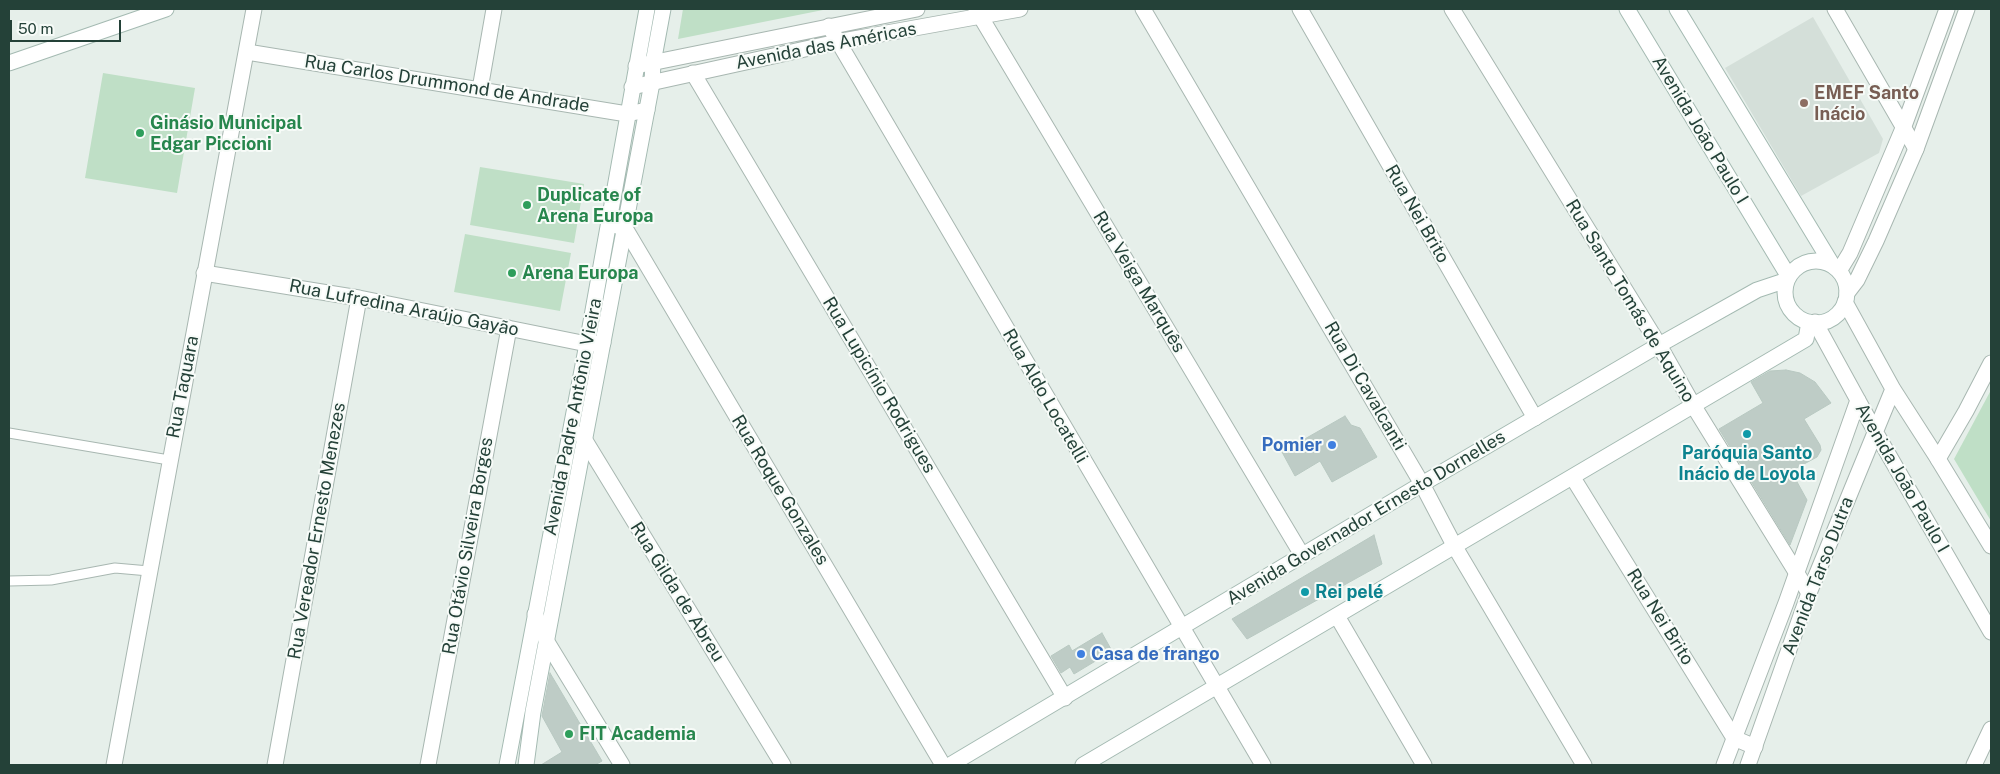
<!DOCTYPE html>
<html>
<head>
<meta charset="utf-8">
<style>
  body { margin:0 }
  #map { position:relative; width:2000px; height:774px; overflow:hidden; background:#e6efea; font-family:"Public Sans",sans-serif }
  canvas { display:block }
  .frame { position:absolute; inset:0; border:10px solid #244138; pointer-events:none }
  .scale { position:absolute; left:10px; top:20px; width:111px; height:22px; box-sizing:border-box; border:2px solid #244138; border-top:0; padding-left:6px; font-size:15px; line-height:18px; white-space:nowrap; color:#244138; -webkit-text-stroke:4px #f7fbf8; paint-order:stroke }
</style>
</head>
<body>
<div id="map">
<canvas width="2000" height="774"></canvas>
<div class="frame"></div>
<div class="scale">50 m</div>
</div>
<script>
const c = document.querySelector('canvas').getContext('2d');
c.lineJoin = 'round';
function paint(path, color) { c.fillStyle = color; c.fill(path, 'evenodd'); }
const poly = rows => new Path2D(rows.map(r => 'M' + r).join(''));
function stroke(path, color, width, dash) { c.strokeStyle = color; c.lineWidth = width; c.lineCap = dash ? 'butt' : 'round'; c.setLineDash(dash || []); c.stroke(path); }
function drawText(font, color, halo, rows, align = 'center') {
  c.font = font + ' "Public Sans",sans-serif'; c.lineWidth = 4; c.setLineDash([]); c.textBaseline = 'middle'; c.strokeStyle = halo; c.fillStyle = color; for (const [text, x, y, turn = 0] of rows) {
    c.save(); c.translate(x, y); c.rotate((+turn || 0) * Math.PI / 180); c.textAlign = isNaN(turn) ? turn : align; if (halo) c.strokeText(text, 0, 0); c.fillText(text, 0, 0); c.restore();
  }
}
const built = poly([
  [1813,17,1883,139,1879,153,1801,196,1725,68]
]);
const green = poly([
  [683,9,828,9,678,39],
  [103,73,195,88,177,193,85,178],
  [480,167,584,184,574,243,470,225],
  [465,234,571,253,560,311,454,292],
  [1991,390,1991,521,1954,459]
]);
const building = poly([
  [1786,370,1800,373,1815,382,1831,403,1804,419,1820,445,1821,450,1817,457,1791,471,1807,500,1790,545,1719,429,1763,403,1751,382,1770,371,1786,370],
  [1345,416,1351,425,1360,428,1377,457,1332,482,1320,461,1295,476,1282,452,1345,416],
  [1374,535,1382,564,1247,639,1232,619,1374,535],
  [1102,633,1112,651,1074,674,1070,667,1061,673,1051,656,1069,645,1072,651,1102,633],
  [550,673,602,761,595,765,541,765,562,752,542,716,550,673]
]);
const service = poly([
  [9,433,169,460],
  [9,581,51,580,115,568,149,571]
]);
const minor = poly([
  [976,9,1302,555],
  [1143,9,1422,484,1455,547,1584,765],
  [1300,9,1535,418],
  [1452,9,1659,345,1693,405,1809,593],
  [1835,9,1916,149],
  [829,26,1263,765],
  [247,52,627,114,647,110],
  [693,73,1065,698],
  [480,89,494,9],
  [204,273,359,298,587,344,603,343],
  [581,434,783,765],
  [1938,459,1966,411,1991,363],
  [1573,478,1734,738,1755,747],
  [535,614,547,642,622,765],
  [1337,616,1424,765],
  [275,765,359,298],
  [428,765,509,328],
  [1974,765,1991,729]
]);
const tertiary = poly([
  [636,66,917,9],
  [632,87,837,42,1020,9],
  [609,224,625,228,943,765],
  [1839,271,1850,253,1904,126,1947,9],
  [1847,293,1857,280,1876,241,1916,149,1967,9],
  [1845,302,1893,389,1938,459,1991,546],
  [1815,322,1876,433,1991,632],
  [114,765,254,9],
  [1724,765,1786,603,1858,400],
  [1748,765,1809,593,1893,389]
]);
const secondary = poly([
  [1627,9,1789,277],
  [1677,9,1833,266],
  [9,63,166,9],
  '1785 292a31 31 0 1 1 62 0a31 31 0 1 1-62 0Z',
  [507,765,587,344,647,9],
  [526,765,533,712,652,83,653,63,663,9],
  [950,765,1422,484,1659,345,1757,290,1787,280],
  [1083,765,1806,339,1809,322]
]);
const markers = [
  [1804,103,5,"#8d6e63"],
  [140,133,5,"#2e9e5b"],
  [527,205,5,"#2e9e5b"],
  [512,273,5,"#2e9e5b"],
  [1747,434,5,"#0f9aa8"],
  [1332,445,5,"#3f7fe0"],
  [1305,592,5,"#0f9aa8"],
  [1081,654,5,"#3f7fe0"],
  [569,734,5,"#2e9e5b"]
];
const streetNames = [
  ["Avenida das Américas",826,46,-11],
  ["Rua Carlos Drummond de Andrade",447,84,9],
  ["Avenida João Paulo I",1700,130,59],
  ["Rua Nei Brito",1417,214,60],
  ["Rua Veiga Marquês",1139,282,59],
  ["Rua Santo Tomás de Aquino",1630,301,59],
  ["Rua Lufredina Araújo Gayão",404,308,11],
  ["Rua Lupicínio Rodrigues",879,385,59],
  ["Rua Di Cavalcanti",1365,386,60],
  ["Rua Taquara",183,387,-79],
  ["Rua Aldo Locatelli",1045,396,60],
  ["Avenida Padre Antônio Vieira",573,417,-79],
  ["Avenida João Paulo I",1902,478,60],
  ["Rua Roque Gonzales",780,490,59],
  ["Avenida Governador Ernesto Dornelles",1366,518,-31],
  ["Rua Vereador Ernesto Menezes",317,531,-80],
  ["Rua Otávio Silveira Borges",468,546,-80],
  ["Avenida Tarso Dutra",1818,576,-69],
  ["Rua Gilda de Abreu",677,592,58],
  ["Rua Nei Brito",1660,617,58]
];
const educationNames = [
  ["EMEF Santo",1814,93],
  ["Inácio",1814,114]
];
const leisureNames = [
  ["Ginásio Municipal",150,123],
  ["Edgar Piccioni",150,144],
  ["Duplicate of",537,195],
  ["Arena Europa",537,216],
  ["Arena Europa",522,273],
  ["FIT Academia",579,734]
];
const shopNames = [
  ["Pomier",1322,445],
  ["Casa de frango",1091,654,"left"]
];
const cultureNames = [
  ["Paróquia Santo",1747,453],
  ["Inácio de Loyola",1747,474],
  ["Rei pelé",1315,592,"left"]
];
paint(built, '#d4dfd9');
paint(green, '#bfdfc6');
paint(building, '#beccc6');
stroke(building, '#b8c8c1', 1);
stroke(service, '#a8b7b1', 11);
stroke(minor, '#a8b7b1', 17);
stroke(tertiary, '#a8b7b1', 17);
stroke(secondary, '#a4bab2', 17);
stroke(service, '#fff', 9);
stroke(minor, '#fff', 15);
stroke(tertiary, '#fff', 15);
stroke(secondary, '#fff', 15);
for (const [x, y, r, color] of markers) { const dot = new Path2D(); dot.arc(x, y, r, 0, 2 * Math.PI); c.fillStyle = color; c.fill(dot); stroke(dot, '#f7fbf8', 2); }
drawText('18px', '#244138', '#f7fbf8', streetNames);
drawText('bold 18px', '#785e54', '#f7fbf8', educationNames, 'left');
drawText('bold 18px', '#27864d', '#f7fbf8', leisureNames, 'left');
drawText('bold 18px', '#366cbe', '#f7fbf8', shopNames, 'right');
drawText('bold 18px', '#0d838f', '#f7fbf8', cultureNames);
</script>
</body>
</html>
